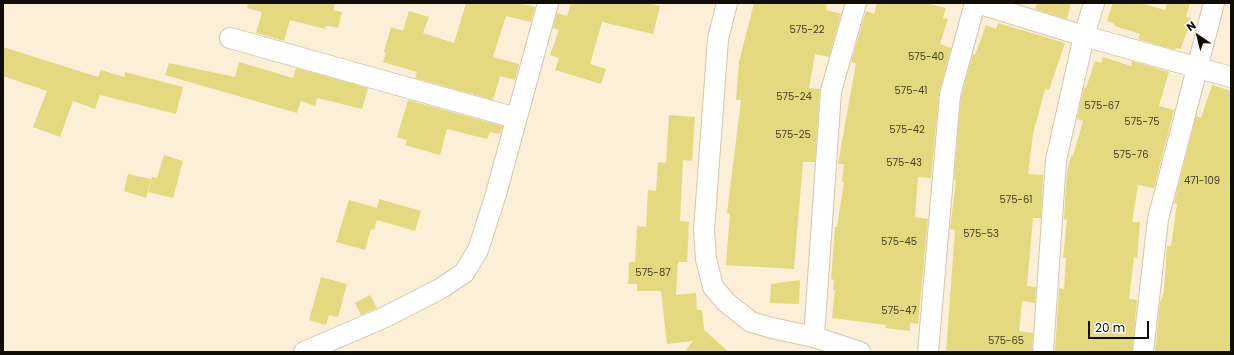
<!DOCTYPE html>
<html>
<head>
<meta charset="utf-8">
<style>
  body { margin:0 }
  #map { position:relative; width:1234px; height:355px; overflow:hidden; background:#fcefd8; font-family:Poppins,sans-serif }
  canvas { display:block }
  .frame { position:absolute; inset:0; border:4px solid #120d04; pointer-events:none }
  .north { position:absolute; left:1178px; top:16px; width:40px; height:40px; -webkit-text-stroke:3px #fefefe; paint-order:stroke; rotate:325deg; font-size:11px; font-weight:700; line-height:16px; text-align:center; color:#120d04 }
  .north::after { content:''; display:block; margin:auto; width:14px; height:18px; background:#120d04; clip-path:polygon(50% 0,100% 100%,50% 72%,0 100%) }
  .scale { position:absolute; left:1088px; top:321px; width:61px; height:18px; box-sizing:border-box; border:2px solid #120d04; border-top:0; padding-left:5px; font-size:12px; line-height:14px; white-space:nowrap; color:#120d04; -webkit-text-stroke:3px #fefefe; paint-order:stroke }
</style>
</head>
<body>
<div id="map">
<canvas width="1234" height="355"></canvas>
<div class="frame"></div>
<div class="north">N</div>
<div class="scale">20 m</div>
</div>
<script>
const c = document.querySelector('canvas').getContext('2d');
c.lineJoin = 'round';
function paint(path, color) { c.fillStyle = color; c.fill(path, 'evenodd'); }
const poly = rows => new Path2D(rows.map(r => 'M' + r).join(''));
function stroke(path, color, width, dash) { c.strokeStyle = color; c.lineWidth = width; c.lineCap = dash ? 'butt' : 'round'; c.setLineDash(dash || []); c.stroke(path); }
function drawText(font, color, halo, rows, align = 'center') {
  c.font = font + ' Poppins,sans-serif'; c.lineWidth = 3; c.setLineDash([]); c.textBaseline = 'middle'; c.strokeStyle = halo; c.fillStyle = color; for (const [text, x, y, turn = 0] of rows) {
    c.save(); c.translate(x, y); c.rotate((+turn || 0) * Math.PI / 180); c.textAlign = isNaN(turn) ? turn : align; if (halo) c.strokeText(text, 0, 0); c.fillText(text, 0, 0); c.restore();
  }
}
const building = poly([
  [248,3,335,3,333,10,342,12,338,28,329,26,326,26,325,29,290,20,284,41,256,33,262,12,247,8],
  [466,3,519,3,535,7,531,22,506,16,493,57,519,64,515,80,500,76,493,100,415,78,417,72,383,62,386,53,384,52,391,27,403,31,409,11,429,17,423,33,454,43],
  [571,3,647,3,660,6,653,34,602,22,590,64,606,69,601,84,555,70,559,58,550,55,559,30,553,28,557,13,567,16],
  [754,3,827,3,826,10,841,14,829,57,815,54,809,88,820,89,815,162,803,162,794,269,726,265,730,214,727,213,741,100,736,100,739,62],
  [877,3,927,3,946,8,943,18,948,19,940,44,951,48,939,94,931,178,918,177,915,217,928,219,918,324,910,323,910,331,885,328,886,325,832,318,835,290,833,290,834,280,831,279,835,227,837,227,844,182,842,182,844,164,838,164,856,63,851,62,866,11,874,14],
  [1037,3,1071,3,1067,19,1035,9],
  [1113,3,1140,3,1165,10,1167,3,1190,3,1186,17,1191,18,1181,49,1176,48,1175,50,1138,39,1140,34,1115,26,1115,24,1107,21],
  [998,23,1065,43,1049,90,1045,89,1033,134,1028,174,1043,175,1041,218,1033,218,1027,286,1036,287,1035,303,1022,301,1019,331,1033,333,1032,352,946,352,955,230,950,229,956,180,954,179,961,97,973,54,975,55,986,25,996,29],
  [3,47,98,77,101,70,124,77,125,72,183,87,176,114,100,95,95,109,73,101,60,137,33,127,47,91,3,76],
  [1103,57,1131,66,1132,61,1169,72,1159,106,1174,110,1154,188,1138,185,1132,222,1140,222,1137,258,1134,257,1129,299,1137,300,1132,352,1055,352,1059,288,1064,289,1066,258,1063,258,1067,220,1064,219,1067,172,1071,156,1073,156,1083,121,1077,119,1084,87,1086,88,1095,61,1101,63],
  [239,62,293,78,296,68,368,88,362,109,317,98,315,106,301,101,297,113,165,75,169,63,235,77],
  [1212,85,1231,91,1231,352,1155,352,1160,303,1164,291,1167,246,1171,246,1177,204,1174,203,1196,116,1201,118],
  [408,100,503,126,500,134,490,132,487,139,447,129,440,155,405,145,407,140,397,137],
  [669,115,695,117,692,161,683,160,680,221,689,222,687,262,678,262,676,295,696,293,697,310,702,310,704,330,729,352,684,352,693,341,667,344,661,291,637,291,637,284,628,284,629,262,635,262,637,226,646,227,648,190,656,191,658,162,666,163],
  [164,155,183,161,173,198,148,192,152,177,157,178],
  [128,174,151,179,146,198,124,191],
  [379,199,421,211,415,231,377,220,374,230,371,229,365,250,336,242,349,200,377,208],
  [321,277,347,284,338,317,329,315,326,325,309,320],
  [800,280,799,304,770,303,771,284],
  [370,295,377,308,361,315,355,303]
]);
const minor = poly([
  [727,3,718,39,704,230,706,259,713,287,727,303,751,322,772,328,814,337,860,352],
  [977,3,1084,36,1231,77],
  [230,38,516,118],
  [814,337,831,91,856,3],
  [304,352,383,318,440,289,464,273,478,250,496,194,548,3],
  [928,352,950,95,975,3],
  [1043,352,1056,160,1084,36,1094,3],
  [1143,352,1158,219,1214,3]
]);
const numberNames = [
  ["575-22",807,30],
  ["575-40",926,57],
  ["575-41",911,91],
  ["575-24",794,97],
  ["575-67",1102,106],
  ["575-75",1142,122],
  ["575-42",907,130],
  ["575-25",793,135],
  ["575-76",1131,155],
  ["575-43",904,163],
  ["471-109",1202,181],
  ["575-61",1016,200],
  ["575-53",981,234],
  ["575-45",899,242],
  ["575-87",653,273],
  ["575-47",899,311],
  ["575-65",1006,341]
];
paint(building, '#e4d97f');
stroke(minor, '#d6c6aa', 22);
stroke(minor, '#fff', 20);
drawText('10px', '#464023', null, numberNames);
</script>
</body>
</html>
